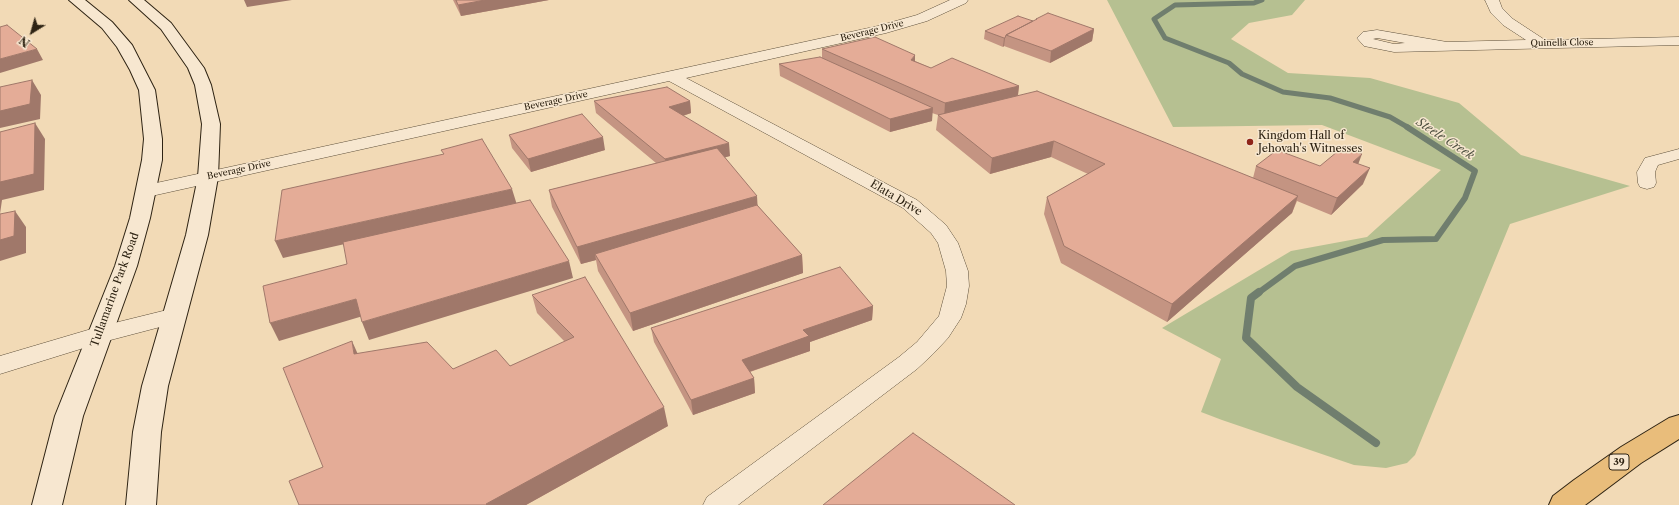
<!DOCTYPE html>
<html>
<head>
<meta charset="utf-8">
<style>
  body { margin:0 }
  #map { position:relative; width:1679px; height:505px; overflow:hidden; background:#f2dab6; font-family:"Libre Caslon Text",serif }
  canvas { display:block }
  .north { position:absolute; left:12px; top:12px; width:40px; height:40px; -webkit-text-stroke:3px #f7e7d0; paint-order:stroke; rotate:217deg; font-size:11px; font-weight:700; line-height:16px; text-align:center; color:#2e2313 }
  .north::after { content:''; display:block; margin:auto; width:14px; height:18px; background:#2e2313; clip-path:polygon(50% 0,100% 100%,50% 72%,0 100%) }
</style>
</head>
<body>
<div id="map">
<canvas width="1679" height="505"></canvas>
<div class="north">N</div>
</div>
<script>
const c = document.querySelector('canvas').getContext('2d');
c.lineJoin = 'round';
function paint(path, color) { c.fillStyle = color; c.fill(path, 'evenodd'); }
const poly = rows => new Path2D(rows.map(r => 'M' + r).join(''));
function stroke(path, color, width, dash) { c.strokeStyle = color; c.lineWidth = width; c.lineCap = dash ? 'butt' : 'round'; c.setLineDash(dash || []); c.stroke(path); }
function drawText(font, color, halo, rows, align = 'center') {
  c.font = font + ' "Libre Caslon Text",serif'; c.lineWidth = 3; c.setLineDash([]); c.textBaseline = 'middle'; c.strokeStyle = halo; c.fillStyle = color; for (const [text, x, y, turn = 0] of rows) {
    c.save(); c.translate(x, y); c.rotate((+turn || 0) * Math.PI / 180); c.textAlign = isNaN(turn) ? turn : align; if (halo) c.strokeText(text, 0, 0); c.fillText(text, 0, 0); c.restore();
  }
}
const green = poly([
  [1107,0,1305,0,1292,15,1249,23,1231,39,1288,73,1370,78,1459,103,1521,155,1630,186,1510,224,1415,455,1407,463,1386,468,1354,465,1222,420,1201,412,1221,359,1162,328,1291,251,1367,237,1441,170,1322,125,1173,127]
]);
const streamFar2 = poly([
  [1262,0,1254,3,1175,5,1154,19,1165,38,1229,63,1242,74,1283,92,1330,98,1390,117,1409,128]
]);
const streamFar1 = poly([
  [1258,293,1295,266,1383,240,1436,239,1465,198,1475,171,1407,127]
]);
const stream = poly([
  [1259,292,1251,298,1246,338,1297,387,1376,443]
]);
const street = poly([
  [950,0,968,0,966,3,927,21,886,33,686,78,917,200,946,225,958,243,968,271,969,286,966,304,961,318,948,338,933,354,917,369,738,505,703,505,707,497,899,357,917,342,939,316,947,286,946,271,938,243,931,233,903,208,669,81,147,197,140,195,137,191,140,187,147,185,878,26,917,15,950,0],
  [1485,0,1499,0,1502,8,1513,19,1545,40,1679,37,1679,45,1394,52,1364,46,1357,38,1363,32,1377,30,1447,42,1526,40,1503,25,1491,13,1485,0],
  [1377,38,1405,43,1394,44,1373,39,1377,38],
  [1679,149,1679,159,1658,165,1655,172,1656,183,1654,187,1647,189,1640,187,1638,183,1637,172,1645,158,1679,149],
  [175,308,183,311,186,316,183,321,103,342,0,374,0,356,98,327,175,308]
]);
const secondary = poly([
  [69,0,85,0,112,22,132,45,155,90,162,139,162,160,150,218,137,266,83,416,62,505,32,505,55,416,115,266,130,218,142,160,144,139,139,90,130,70,117,47,102,28,69,0],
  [129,0,144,0,171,23,204,68,211,85,220,124,218,177,208,235,168,386,161,432,156,505,126,505,133,432,142,386,186,235,198,177,202,124,195,85,188,68,161,29,129,0]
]);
const primary = poly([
  [1679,415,1679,439,1641,463,1585,505,1549,505,1553,496,1574,480,1621,447,1669,418,1679,415]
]);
const wall = poly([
  [453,0,549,0,461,16],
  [1036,19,1094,29,1092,41,1050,63,1004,46,1003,47,984,39,985,31,1033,21,1036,20],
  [822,49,915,61,931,68,1019,86,1018,96,1253,178,1256,166,1320,166,1358,164,1363,184,1331,215,1297,201,1292,213,1167,322,1061,263,1044,214,1047,197,1088,174,1051,157,990,174,936,130,938,115,932,113,932,121,890,132,780,76,779,64,822,58],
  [594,101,690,101,691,113,683,116,730,156,725,157,757,205,802,255,803,273,633,331,598,271,596,260,581,264,552,207,549,190,656,163,596,113],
  [509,135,605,150,531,172,512,148],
  [532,295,668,426,526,505,299,505,323,467,357,353,453,369,510,366,565,342,537,313],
  [873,306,872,320,810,342,810,351,750,372,754,378,755,393,693,415,654,342,651,328]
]);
const shadedWall = poly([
  [244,0,292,0,247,7],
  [485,0,549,0,461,16,458,5],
  [1094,29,1092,41,1050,63,1051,51],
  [1004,38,1005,38,1004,46,1003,47],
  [37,49,43,60,0,73,0,59],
  [915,55,915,69,911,60],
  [32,80,41,95,40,119,0,128,0,111],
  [1019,86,1017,101,944,118,945,103],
  [690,101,691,113,670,120,669,107],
  [933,108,932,121,890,132,890,119],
  [35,123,45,139,44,190,2,200,0,214,0,182],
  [603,137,605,150,531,172,528,159],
  [1054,141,1051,157,990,174,992,158],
  [729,143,730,156,667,173,665,159],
  [1362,154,1356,170,1353,162],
  [1370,168,1363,184,1331,215,1337,198],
  [512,189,517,205,283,258,275,241],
  [757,196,758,213,595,254,596,260,581,264,577,247],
  [1298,196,1292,213,1167,322,1172,304],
  [15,211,26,227,26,253,0,261,0,240],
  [802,255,803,273,633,331,630,313],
  [569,261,573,278,369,340,362,322],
  [356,299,363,316,279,341,270,323],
  [873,306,872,320,810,342,810,351,743,374,742,360,803,330],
  [352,341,360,359,354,354],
  [754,378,755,393,693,415,691,400],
  [664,407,668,426,526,505,487,505,486,504]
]);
const building = poly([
  [456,0,485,0,458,5,456,0],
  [1048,13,1094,29,1051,51,1006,35,1037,19,1036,19,1048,13],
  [1018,16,1033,21,1006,35,1005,38,1004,38,985,31,1018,16],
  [7,25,37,49,0,59,0,27,7,25],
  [875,37,915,55,911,60,931,68,952,58,1019,86,945,103,822,49,875,37],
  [820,57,933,108,890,119,779,64,820,57],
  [32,80,30,104,0,111,0,87,32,80],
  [667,87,690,101,669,107,729,143,665,159,594,101,667,87],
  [1037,91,1298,196,1172,304,1064,246,1047,197,1105,164,1054,141,992,158,938,115,1037,91],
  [582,114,603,137,528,159,509,135,582,114],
  [35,123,34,174,0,182,0,132,35,123],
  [482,139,512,189,275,241,282,190,444,154,441,150,482,139],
  [1343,147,1362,154,1353,162,1370,168,1337,198,1256,166,1277,150,1320,166,1343,147],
  [717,148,757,196,577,247,549,190,717,148],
  [530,200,569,261,362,322,356,299,270,323,263,286,347,264,343,242,530,200],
  [757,205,802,255,630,313,595,254,757,205],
  [15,211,14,236,0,240,0,214,15,211],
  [840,267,873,306,803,330,809,336,742,360,754,378,691,400,651,328,840,267],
  [585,277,664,407,486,504,487,505,299,505,289,481,323,467,283,368,352,341,354,354,427,342,453,369,496,350,510,366,574,337,532,295,585,277],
  [913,433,1015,505,823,505,913,433]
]);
const markers = [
  [1250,142,4,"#8f2418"]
];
const farStreetnames = [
  ["Beverage Drive",872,31,-14],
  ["Quinella Close",1562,43,-1],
  ["Beverage Drive",556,101,-12],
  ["Beverage Drive",239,170,-12]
];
const shields = [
  [1619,462,20]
];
const shieldNames = [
  ["39",1619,462]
];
const poiNames = [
  ["Kingdom Hall of",1258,136],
  ["Jehovah's Witnesses",1258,149]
];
const streetNames = [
  ["Elata Drive",896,198,31],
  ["Tullamarine Park Road",115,290,-70]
];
const waterNames = [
  ["Steele Creek",1445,139,33]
];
paint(green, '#b6c091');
stroke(streamFar2, '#707e6e', 5);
stroke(streamFar1, '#707e6e', 6);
stroke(stream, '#707e6e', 8);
stroke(street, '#5f513c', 1);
stroke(secondary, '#2e2313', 2);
stroke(primary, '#2e2313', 2);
paint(street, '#f7e7d0');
paint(secondary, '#f7e7d0');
paint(primary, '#e9bd7b');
paint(wall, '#c49482');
paint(shadedWall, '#a0786a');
paint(building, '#e4ac97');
stroke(building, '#a0786a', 1);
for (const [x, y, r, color] of markers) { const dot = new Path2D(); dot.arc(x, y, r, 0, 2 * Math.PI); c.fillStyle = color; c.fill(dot); stroke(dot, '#f7e7d0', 1.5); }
drawText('9px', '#2e2313', '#f7e7d0', farStreetnames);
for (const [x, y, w] of shields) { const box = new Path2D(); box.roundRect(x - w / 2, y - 8, w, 16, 3); c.fillStyle = '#f7e7d0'; c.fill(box); stroke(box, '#2e2313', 1); }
drawText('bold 10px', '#2e2313', null, shieldNames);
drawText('11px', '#2e2313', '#f7e7d0', poiNames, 'left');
drawText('11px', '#2e2313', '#f7e7d0', streetNames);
drawText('italic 12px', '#4f5141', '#f7e7d0', waterNames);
</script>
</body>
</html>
